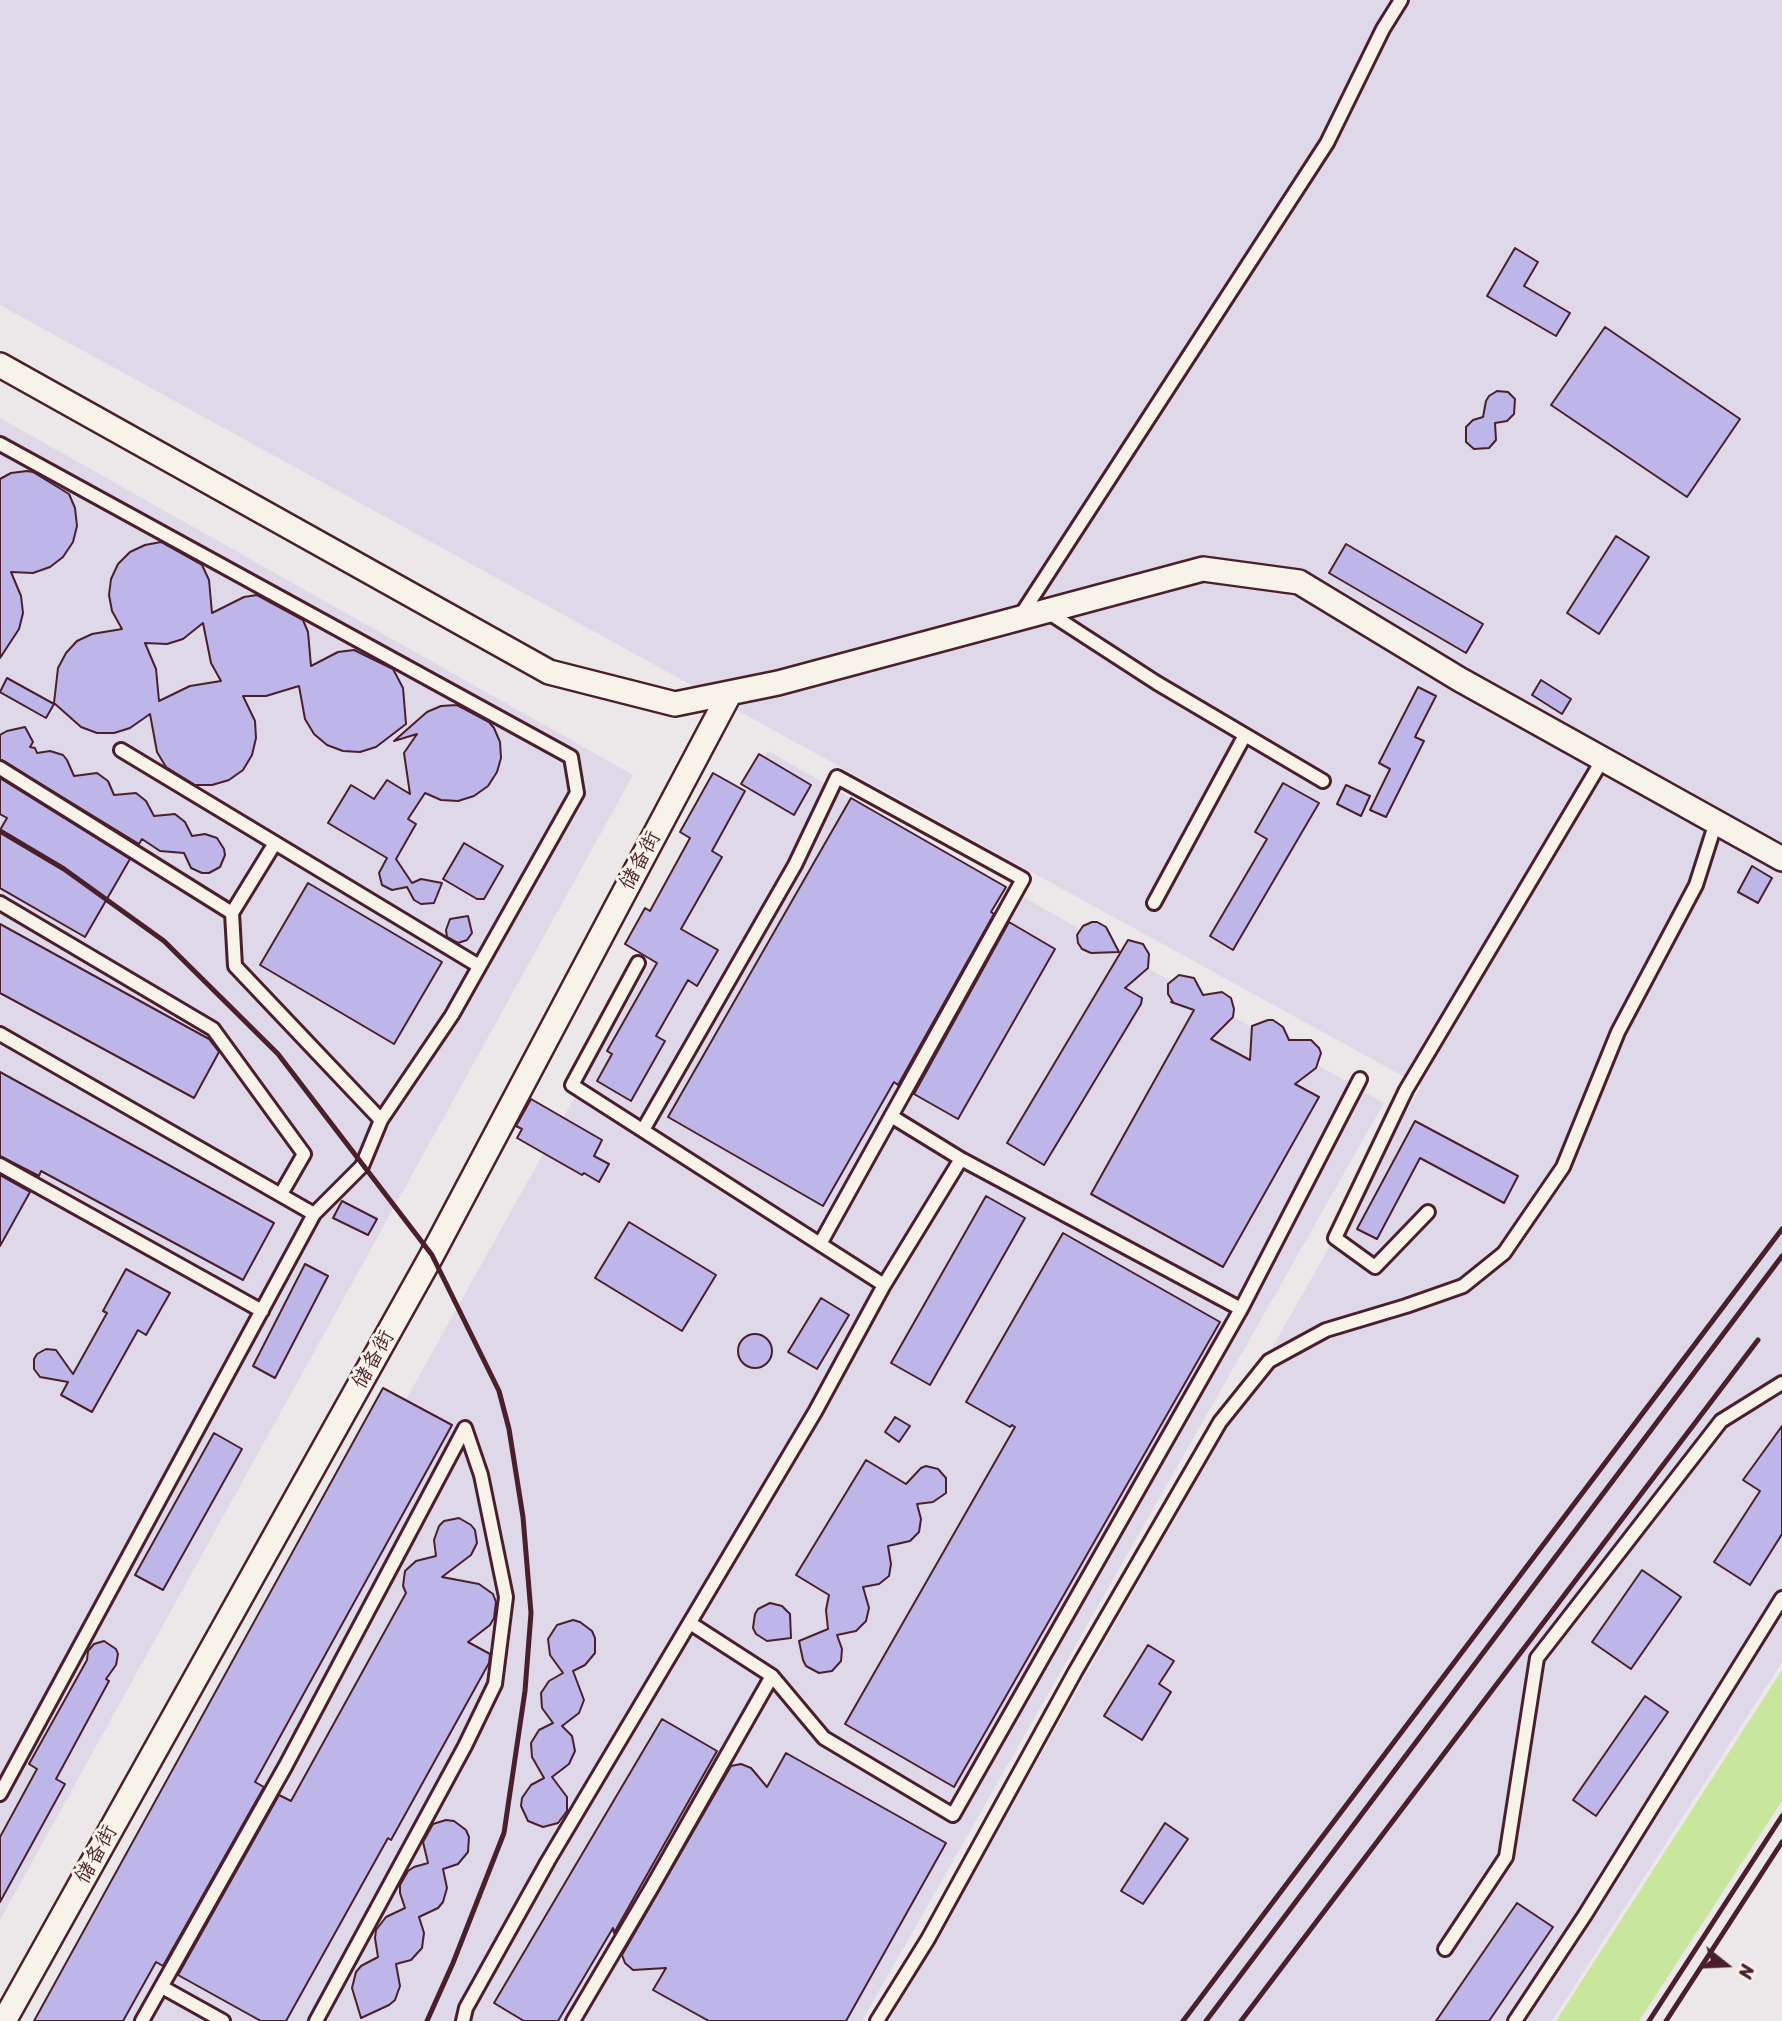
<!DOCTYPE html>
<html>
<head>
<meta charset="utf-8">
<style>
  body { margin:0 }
  #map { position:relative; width:1782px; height:2021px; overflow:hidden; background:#ece7e8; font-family:Sriracha,sans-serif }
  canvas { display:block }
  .north { position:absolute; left:1691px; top:1930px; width:70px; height:70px; -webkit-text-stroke:5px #f7f3e8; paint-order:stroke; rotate:108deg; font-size:19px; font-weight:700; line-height:28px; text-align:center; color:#4a1f2b }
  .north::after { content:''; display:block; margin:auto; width:24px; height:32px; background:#4a1f2b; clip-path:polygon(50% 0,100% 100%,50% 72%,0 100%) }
</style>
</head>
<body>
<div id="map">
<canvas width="1782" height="2021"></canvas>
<div class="north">N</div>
</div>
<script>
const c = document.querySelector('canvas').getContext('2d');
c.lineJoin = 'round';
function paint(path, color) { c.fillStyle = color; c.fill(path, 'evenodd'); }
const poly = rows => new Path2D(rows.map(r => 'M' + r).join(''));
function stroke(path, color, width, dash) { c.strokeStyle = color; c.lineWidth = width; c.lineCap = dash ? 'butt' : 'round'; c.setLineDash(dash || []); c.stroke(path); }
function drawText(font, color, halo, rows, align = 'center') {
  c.font = font + ' Sriracha,"LXGW WenKai TC",sans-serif'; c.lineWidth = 6; c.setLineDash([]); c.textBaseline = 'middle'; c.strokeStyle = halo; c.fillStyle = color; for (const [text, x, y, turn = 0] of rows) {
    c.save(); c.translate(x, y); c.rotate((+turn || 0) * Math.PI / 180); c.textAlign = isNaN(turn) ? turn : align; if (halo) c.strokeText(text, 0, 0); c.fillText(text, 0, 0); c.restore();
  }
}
const built = poly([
  [0,0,1782,0,1782,1662,1552,2021,889,2021,1421,1086,0,305],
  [0,418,633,775,0,1920],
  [768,751,1384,1103,862,2021,59,2021]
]);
const green = poly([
  [1782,1670,1782,1801,1639,2021,1556,2021]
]);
const building = poly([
  [1515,248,1538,262,1524,286,1570,313,1556,336,1487,296,1515,248],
  [1605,327,1740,419,1687,497,1551,405,1605,327],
  [1497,391,1508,392,1515,399,1514,414,1507,421,1495,423,1496,440,1489,448,1474,449,1466,442,1466,427,1473,420,1483,417,1486,401,1489,396,1497,391],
  [27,471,33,472,69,494,75,508,77,526,73,542,63,557,50,567,33,573,11,572,21,596,23,613,19,629,0,658,0,479,11,473,27,471],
  [1616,536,1649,557,1599,634,1567,613,1616,536],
  [161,542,202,565,209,580,212,613,244,597,257,595,303,620,308,632,311,666,338,652,354,650,393,669,403,688,406,724,376,747,360,752,343,751,327,745,314,734,305,719,299,686,266,696,243,696,255,721,256,738,252,755,243,770,229,780,212,785,195,785,166,767,157,752,150,714,130,728,114,733,97,733,81,727,54,703,58,668,66,653,77,641,92,634,122,629,112,611,109,595,111,579,118,564,130,552,145,545,161,542],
  [203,623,211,663,221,681,190,686,159,701,156,669,145,643,167,644,183,639,203,623],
  [1346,544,1483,624,1466,653,1329,573,1346,544],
  [7,678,54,704,46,718,0,692,7,678],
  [1541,680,1571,699,1562,714,1532,695,1541,680],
  [1418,687,1436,696,1415,737,1424,741,1386,817,1370,810,1390,769,1379,763,1418,687],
  [457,705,489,722,494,728,500,742,501,758,497,772,488,786,474,796,458,801,441,800,425,793,408,819,416,824,396,859,412,883,421,879,442,883,434,903,421,904,414,900,407,887,392,890,382,885,379,873,387,858,328,823,351,785,374,799,387,780,410,794,404,753,417,734,394,741,427,712,441,706,457,705],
  [25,727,33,742,30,747,35,748,37,753,50,751,63,755,67,760,74,776,97,773,108,781,114,795,136,793,146,801,154,816,175,814,185,822,192,836,205,834,217,838,224,849,225,855,220,867,209,873,202,873,191,868,184,853,160,851,142,839,139,844,0,759,0,735,7,731,25,727],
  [759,754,811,785,794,815,741,784,759,754],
  [713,773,745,791,712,851,722,857,681,929,718,950,697,986,688,980,656,1036,665,1041,631,1101,597,1081,612,1054,607,1051,657,963,625,944,645,908,650,911,690,838,680,832,713,773],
  [0,778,130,859,85,937,0,888,0,830,7,818,0,814,0,778],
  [1283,783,1319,803,1233,950,1210,936,1267,839,1255,832,1283,783],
  [1346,785,1370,796,1361,816,1337,804,1346,785],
  [851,798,1006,887,991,912,994,914,898,1085,894,1082,823,1206,668,1117,851,798],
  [464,843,503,866,484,899,477,899,443,879,464,843],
  [1752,866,1772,878,1758,903,1738,892,1752,866],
  [308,883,442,962,394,1044,260,965,308,883],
  [468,916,472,933,467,940,458,943,447,937,446,930,450,919,468,916],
  [1009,922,1055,949,958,1119,914,1094,1009,922],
  [1092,922,1097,922,1106,927,1119,952,1091,953,1082,949,1078,943,1077,935,1083,926,1092,922],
  [0,924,209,1039,219,1052,194,1098,0,993,0,924],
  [1128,940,1143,944,1149,954,1148,968,1125,988,1142,998,1141,1004,1044,1165,1007,1143,1128,940],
  [1179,975,1194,978,1203,995,1222,992,1231,998,1234,1009,1233,1017,1211,1039,1250,1060,1252,1026,1268,1020,1273,1020,1283,1027,1289,1040,1311,1040,1319,1048,1321,1053,1316,1068,1295,1084,1319,1097,1223,1267,1091,1194,1194,1010,1171,1002,1173,1002,1168,994,1168,984,1179,975],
  [0,1072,274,1223,243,1280,41,1171,39,1176,0,1156,0,1072],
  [531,1099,602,1140,594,1156,609,1164,599,1182,584,1173,582,1175,517,1138,522,1129,516,1126,531,1099],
  [1415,1121,1518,1176,1504,1203,1420,1158,1377,1239,1357,1229,1415,1121],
  [0,1175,30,1192,0,1246,0,1175],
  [986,1196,1025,1218,930,1385,891,1363,986,1196],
  [342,1201,377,1219,368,1235,333,1218,342,1201],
  [629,1222,716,1275,682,1331,595,1278,629,1222],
  [1063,1233,1220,1322,954,1787,845,1724,1015,1427,1012,1425,1010,1427,966,1402,1063,1233],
  [305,1264,328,1276,275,1378,253,1366,305,1264],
  [126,1269,170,1293,146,1335,138,1330,92,1412,61,1395,68,1382,40,1377,34,1369,34,1359,37,1354,46,1349,56,1350,73,1374,107,1313,103,1311,126,1269],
  [821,1298,849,1315,817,1369,788,1352,821,1298],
  '738 1351a17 17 0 1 1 34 0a17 17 0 1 1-34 0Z',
  [383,1388,452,1425,255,1782,264,1787,163,1966,156,1962,123,2021,34,2021,383,1388],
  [895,1417,910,1426,899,1442,885,1432,895,1417],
  [1782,1426,1782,1534,1750,1585,1714,1562,1760,1491,1743,1480,1782,1426],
  [214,1433,242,1449,163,1590,135,1575,214,1433],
  [866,1460,906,1484,921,1468,926,1466,938,1469,946,1478,946,1493,933,1502,917,1504,921,1519,919,1532,910,1541,888,1546,891,1564,889,1576,879,1584,863,1587,869,1608,866,1621,856,1631,837,1635,842,1649,841,1661,832,1671,819,1673,806,1666,803,1660,799,1641,828,1629,826,1610,829,1595,796,1575,866,1460],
  [459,1518,471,1525,475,1530,477,1543,471,1555,442,1577,479,1584,493,1594,496,1602,494,1618,490,1625,468,1642,490,1654,489,1663,391,1840,388,1838,286,2021,261,2021,178,1975,279,1795,291,1801,406,1593,403,1586,405,1571,416,1561,436,1556,434,1540,439,1526,444,1521,459,1518],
  [1642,1570,1681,1597,1631,1669,1592,1642,1642,1570],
  [770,1603,782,1606,790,1614,791,1638,767,1641,756,1634,753,1628,755,1614,758,1609,770,1603],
  [573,1620,580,1622,592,1631,595,1638,595,1653,585,1665,573,1671,584,1700,579,1713,562,1726,572,1736,575,1751,569,1764,552,1777,567,1797,567,1811,558,1823,543,1827,528,1821,521,1806,522,1798,531,1785,544,1778,532,1757,531,1743,539,1730,553,1723,542,1708,541,1693,549,1681,563,1673,550,1655,548,1639,557,1625,573,1620],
  [104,1641,116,1649,118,1654,116,1665,106,1679,109,1681,56,1779,65,1784,0,1902,0,1837,37,1769,29,1764,87,1660,88,1651,94,1644,104,1641],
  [1148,1645,1174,1661,1159,1684,1171,1692,1142,1740,1104,1716,1148,1645],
  [1645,1696,1668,1712,1596,1816,1573,1800,1645,1696],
  [662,1719,717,1751,614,1933,613,1928,558,2021,524,2021,494,2003,662,1719],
  [786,1753,946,1843,846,2021,709,2021,653,1990,666,1968,633,1970,625,1963,622,1955,731,1766,741,1764,751,1768,767,1787,786,1753],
  [446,1820,454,1821,466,1830,469,1837,468,1852,458,1864,443,1869,447,1888,443,1902,438,1908,419,1917,424,1933,422,1948,411,1960,396,1964,400,1986,395,2000,389,2005,361,2018,352,1988,356,1972,361,1966,378,1957,375,1938,376,1930,386,1917,405,1908,400,1893,400,1885,408,1871,414,1867,428,1863,423,1842,433,1824,446,1820],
  [1165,1823,1188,1839,1143,1904,1121,1891,1165,1823],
  [1517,1903,1553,1927,1489,2021,1436,2021,1517,1903]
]);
const service = poly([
  [0,444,571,757,577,793,452,1015,381,1120,362,1166,314,1214,0,1794],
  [1046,611,1157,683,1323,781],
  [1019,618,1327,143,1383,29,1401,0],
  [121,750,479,966],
  [0,768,232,913],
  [275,843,232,913,235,966,381,1120],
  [0,903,213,1029,304,1154,281,1194],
  [1154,903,1245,735],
  [0,1034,314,1214],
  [891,1116,961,1159],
  [643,1130,795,865,837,777,1023,879,820,1244],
  [0,1165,262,1311],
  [1428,1212,1375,1267,1335,1238,1406,1090,1603,759],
  [884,1285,961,1159,1241,1309],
  [690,1623,772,1676,824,1738,953,1815,1241,1309,1360,1079],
  [1445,1949,1506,1857,1537,1658,1721,1421,1782,1383],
  [162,1987,223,2021],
  [142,2021,285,1767,465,1428,481,1475,506,1597,495,1684,465,1746,316,2021],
  [463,2021,466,2008,548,1861,815,1412,884,1285,572,1085,638,963],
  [573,2021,652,1887,772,1676],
  [877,2021,928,1939,1075,1672,1220,1422,1269,1361,1326,1330,1406,1306,1463,1286,1504,1253,1563,1167,1618,1032,1696,885,1716,822],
  [1515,2021,1585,1915,1782,1598]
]);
const minor = poly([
  [0,365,549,672,675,704,778,683,1203,569,1299,582,1459,679,1782,859],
  [4,2021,432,1255,730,693]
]);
const rail = poly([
  [0,831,64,869,164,941,278,1054,432,1255,499,1391,509,1429,523,1517,531,1613,525,1691,504,1833,453,1963,427,2021],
  [1183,2021,1782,1229],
  [1206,2021,1782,1256],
  [1241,2021,1758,1340],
  [1649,2021,1782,1816],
  [1666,2021,1782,1842]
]);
const streetNames = [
  ["储备街",641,861,-62],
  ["储备街",374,1360,-61],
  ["储备街",97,1855,-61]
];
paint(built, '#ded8e8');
paint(green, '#c9e69d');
paint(building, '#beb6e8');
stroke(building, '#4a1f2b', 2);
stroke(service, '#4a1f2b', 18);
stroke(minor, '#4a1f2b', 28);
stroke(service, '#f7f3e8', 12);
stroke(minor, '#f7f3e8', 23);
stroke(rail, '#4a1f2b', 5);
drawText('21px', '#4a1f2b', '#f7f3e8', streetNames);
</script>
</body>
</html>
